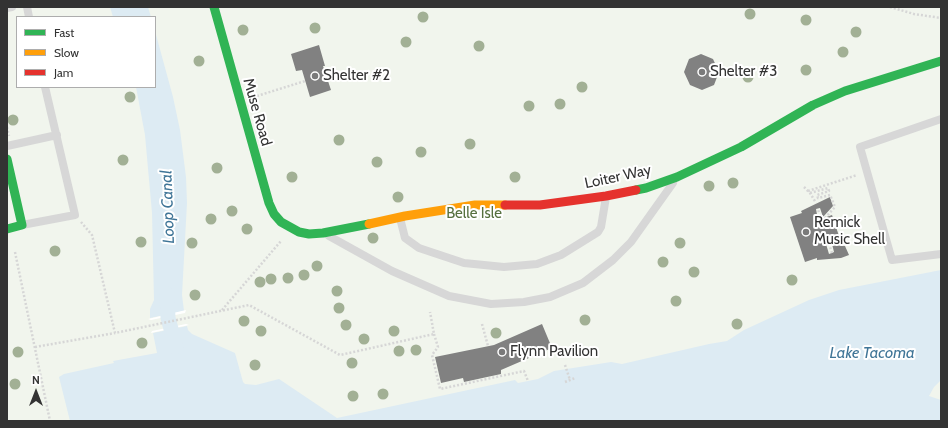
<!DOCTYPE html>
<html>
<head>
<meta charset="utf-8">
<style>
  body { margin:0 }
  #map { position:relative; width:948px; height:428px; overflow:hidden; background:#fff; font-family:Cabin,sans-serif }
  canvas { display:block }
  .frame { position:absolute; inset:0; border:8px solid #333; pointer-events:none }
  .legend { position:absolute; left:16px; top:16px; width:140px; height:72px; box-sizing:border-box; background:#fff; border:1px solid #adadad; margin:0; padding:5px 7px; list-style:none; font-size:12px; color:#333 }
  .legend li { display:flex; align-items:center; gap:8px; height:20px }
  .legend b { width:20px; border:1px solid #adadad }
  .north { position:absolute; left:16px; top:372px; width:40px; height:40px; -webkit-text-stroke:3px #fff; paint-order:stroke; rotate:0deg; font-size:11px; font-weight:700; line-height:16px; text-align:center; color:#333 }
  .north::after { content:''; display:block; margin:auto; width:14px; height:18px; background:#333; clip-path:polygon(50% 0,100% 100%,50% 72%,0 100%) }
</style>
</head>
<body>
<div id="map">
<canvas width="948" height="428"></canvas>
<div class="frame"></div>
<ul class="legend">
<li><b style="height:5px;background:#30b455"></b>Fast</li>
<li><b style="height:5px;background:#ff9f0a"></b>Slow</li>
<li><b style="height:5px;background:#e5322d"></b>Jam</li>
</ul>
<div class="north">N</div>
</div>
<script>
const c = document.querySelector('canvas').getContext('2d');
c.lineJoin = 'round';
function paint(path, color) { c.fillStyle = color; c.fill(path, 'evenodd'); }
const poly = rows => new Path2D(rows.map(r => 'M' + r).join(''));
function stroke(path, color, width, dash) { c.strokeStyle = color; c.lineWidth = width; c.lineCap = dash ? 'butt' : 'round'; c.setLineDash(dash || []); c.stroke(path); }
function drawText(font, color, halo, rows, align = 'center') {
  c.font = font + ' Cabin,sans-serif'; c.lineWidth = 4; c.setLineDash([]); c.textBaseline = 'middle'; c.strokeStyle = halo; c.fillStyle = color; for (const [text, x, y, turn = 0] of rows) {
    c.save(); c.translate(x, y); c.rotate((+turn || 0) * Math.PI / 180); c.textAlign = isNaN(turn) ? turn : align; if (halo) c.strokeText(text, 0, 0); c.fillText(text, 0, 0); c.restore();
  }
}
const green = poly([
  [7,7,941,7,941,421,7,421],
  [17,17,155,17,155,87,17,87]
]);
const water = poly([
  [110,7,148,7,151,17,113,17],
  [155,31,173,97,180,130,186,177,187,203,182,295,184,311,150,318,150,309,154,300,152,213,145,135,136,87,155,87],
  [941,270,941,380,934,387,929,396,941,400,941,421,70,421,59,377,64,374,114,363,113,361,157,353,153,333,187,326,188,330,192,334,235,353,243,382,245,384,256,385,279,379,337,418,515,380,518,383,538,379,554,371,611,362,622,364,709,344,727,341,744,330,809,300,839,290]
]);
const pier = poly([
  [186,310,185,313,151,320,148,319],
  [186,324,189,325,151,333,152,331]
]);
const canal = poly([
  [167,294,168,318,176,347]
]);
const building = poly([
  [319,45,325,66,323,66,331,90,310,97,302,70,296,71,291,54],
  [701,54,713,59,719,72,714,85,702,90,690,85,684,72,689,59],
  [830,197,833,206,823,217,820,208,816,209,818,220,832,215,840,239,826,244,829,254,834,252,832,244,845,246,849,255,841,258,817,260,817,258,805,262,790,217,802,213,801,211],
  [542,324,552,348,501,370,501,374,464,382,463,378,441,383,435,357,494,345]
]);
const path = poly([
  [890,7,914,14,941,18],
  [257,96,305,81],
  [7,127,9,136],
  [804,187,810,193,816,203],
  [808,191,857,175],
  [810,193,828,188,829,191,817,195,818,198,830,195,835,207,825,218,820,217,818,209],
  [81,222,92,235,115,333,249,305,340,355,434,334,430,312],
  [15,252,50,421],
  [832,253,829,244,833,242],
  [222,310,281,241],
  [482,324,488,346],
  [434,334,438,347,432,355,440,389,524,371,528,381],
  [35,347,115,333],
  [565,365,570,380],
  [565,382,575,378]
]);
const lane = poly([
  [27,7,29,17],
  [7,8,12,7],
  [941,119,860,147,892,260,941,254],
  [7,146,57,135],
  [400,218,405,238,419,248,464,263,504,267,537,264,561,255,598,232,601,227,606,197],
  [22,225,75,215,45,87],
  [329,236,392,271,449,296,491,304,524,302,550,297,583,283,613,260,631,242,673,183]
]);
const fast = poly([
  [214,7,269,203,274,214,281,222,299,232,309,234,323,233,369,224],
  [7,159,22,225,7,229],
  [636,190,646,188,677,177,741,147,813,105,845,91,941,61]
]);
const slow = poly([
  [369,224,405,216,475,205,505,205]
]);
const jam = poly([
  [505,205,540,205,606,196,636,190]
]);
const trees = [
  [750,14],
  [423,17],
  [806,20],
  [315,28],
  [243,30],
  [856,32],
  [406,42],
  [479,46],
  [843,52],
  [199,61],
  [806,70],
  [748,77],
  [582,87],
  [130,97],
  [560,104],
  [529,106],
  [13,120],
  [339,140],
  [470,144],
  [421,152],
  [123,160],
  [377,162],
  [217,168],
  [292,177],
  [515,177],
  [733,183],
  [709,186],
  [398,197],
  [232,211],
  [211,219],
  [247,229],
  [373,238],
  [141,242],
  [192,243],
  [680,243],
  [55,251],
  [663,262],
  [317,266],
  [694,272],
  [304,275],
  [288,278],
  [271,279],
  [792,280],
  [260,282],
  [337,291],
  [195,295],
  [676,301],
  [339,308],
  [585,320],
  [244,321],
  [737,324],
  [346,325],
  [261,331],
  [394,331],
  [496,333],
  [364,339],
  [142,343],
  [416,350],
  [399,351],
  [18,352],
  [352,363],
  [255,365],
  [15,384],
  [383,394],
  [353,396]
];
const markers = [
  [702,72,4,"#7a7a7a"],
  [315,76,4,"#7a7a7a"],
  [806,232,4,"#7a7a7a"],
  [502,352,4,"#7a7a7a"]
];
const poiNames = [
  ["Shelter #3",710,72],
  ["Shelter #2",323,76],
  ["Remick",814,223],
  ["Music Shell",814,240],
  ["Flynn Pavilion",510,352]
];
const streetNames = [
  ["Muse Road",257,112,74],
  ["Loiter Way",618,177,-12]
];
const parkNames = [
  ["Belle Isle",474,214]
];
const waterNames = [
  ["Loop Canal",168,207,-92],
  ["Lake Tacoma",872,353]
];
paint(green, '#f1f5ed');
paint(water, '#ddebf3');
paint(pier, '#fff');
stroke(canal, '#ddebf3', 15);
paint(building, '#818181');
stroke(path, '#d6d6d6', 2.5, [2, 2]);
stroke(lane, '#d7d7d7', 8);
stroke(fast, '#30b455', 9);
stroke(slow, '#ff9f0a', 9);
stroke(jam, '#e5322d', 9);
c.fillStyle = '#a2b095';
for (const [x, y] of trees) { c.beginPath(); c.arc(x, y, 5.5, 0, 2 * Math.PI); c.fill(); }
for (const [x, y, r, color] of markers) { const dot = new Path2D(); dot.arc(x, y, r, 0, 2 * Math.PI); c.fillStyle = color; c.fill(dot); stroke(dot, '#fff', 1.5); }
drawText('15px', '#333', '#fff', poiNames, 'left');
drawText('15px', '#333', '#fff', streetNames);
drawText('15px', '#56703f', '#fff', parkNames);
drawText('italic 16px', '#3f7597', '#fff', waterNames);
</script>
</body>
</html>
